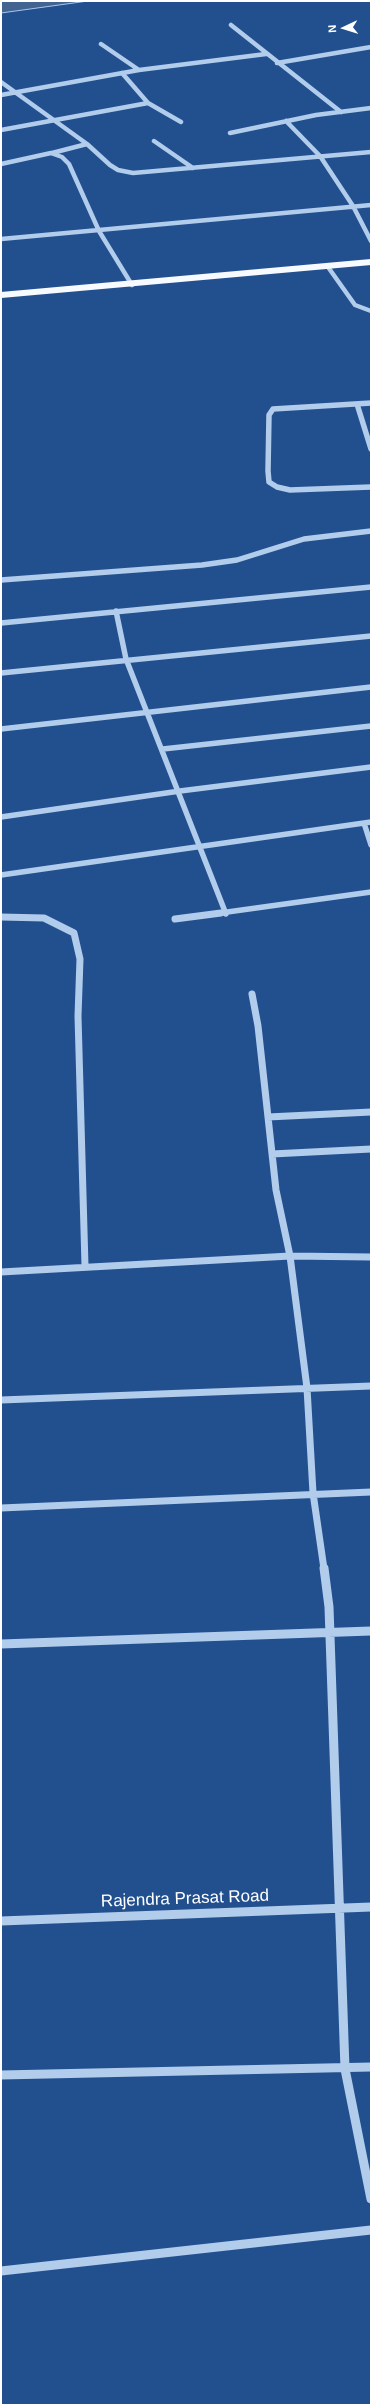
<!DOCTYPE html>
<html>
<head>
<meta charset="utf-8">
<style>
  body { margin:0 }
  #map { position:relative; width:372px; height:2406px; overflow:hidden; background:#22508f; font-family:Arial,sans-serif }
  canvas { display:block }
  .frame { position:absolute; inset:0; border:2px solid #fff; pointer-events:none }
  .north { position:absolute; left:324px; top:8px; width:40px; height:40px; -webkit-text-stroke:3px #22508f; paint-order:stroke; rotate:266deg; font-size:11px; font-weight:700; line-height:16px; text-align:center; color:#fff }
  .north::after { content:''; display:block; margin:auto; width:14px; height:18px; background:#fff; clip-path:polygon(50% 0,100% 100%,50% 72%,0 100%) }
</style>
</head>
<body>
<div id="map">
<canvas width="372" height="2406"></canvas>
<div class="frame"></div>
<div class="north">N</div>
</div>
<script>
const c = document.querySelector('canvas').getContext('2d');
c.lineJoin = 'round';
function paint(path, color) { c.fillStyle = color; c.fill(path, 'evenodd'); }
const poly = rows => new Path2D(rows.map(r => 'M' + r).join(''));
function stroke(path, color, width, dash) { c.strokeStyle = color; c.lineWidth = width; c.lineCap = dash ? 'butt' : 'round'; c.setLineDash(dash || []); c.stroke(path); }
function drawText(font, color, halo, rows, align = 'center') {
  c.font = font + ' Arial,sans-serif'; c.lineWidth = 3; c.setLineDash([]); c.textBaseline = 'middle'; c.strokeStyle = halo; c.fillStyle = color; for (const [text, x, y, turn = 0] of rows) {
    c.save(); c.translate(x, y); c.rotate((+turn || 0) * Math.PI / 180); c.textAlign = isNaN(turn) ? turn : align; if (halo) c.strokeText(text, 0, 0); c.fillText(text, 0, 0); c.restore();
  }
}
const water = poly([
  [1,1,88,1,1,13,1,1]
]);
const minorFar3 = poly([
  [231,25,341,112],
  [101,44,139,70],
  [277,63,371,47],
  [122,73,148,103],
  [1,82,87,144,110,165,118,170,133,173,371,152],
  [1,95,139,70,266,54],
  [286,121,320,156,353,206,371,241],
  [1,130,148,103,181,122],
  [230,133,316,115,371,108],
  [154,141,193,168],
  [52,153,87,144],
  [1,164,51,153,62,157,69,164,99,231,132,285],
  [1,239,371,205],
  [328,267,355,305,371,311]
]);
const minorFar2 = poly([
  [371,403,273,409,269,415,268,471,269,482,277,487,290,490,371,487],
  [357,404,371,449],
  [1,580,202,565,237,560,304,539,371,531],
  [116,611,126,659,226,914],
  [1,623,371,587],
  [1,673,371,636],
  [1,729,371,687],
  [163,749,371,726],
  [1,817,180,791,371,767],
  [364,823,371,845],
  [1,875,371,822],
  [213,914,371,892]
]);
const minorFar1 = poly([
  [1,917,44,918,74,933,80,959,78,1016,85,1266],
  [175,919,221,913],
  [252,994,258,1026,276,1190,290,1256,307,1388,313,1493,324,1569],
  [268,1117,371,1112],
  [272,1154,371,1149],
  [1,1272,290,1256,371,1257],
  [1,1400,371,1386],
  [1,1508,371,1492]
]);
const minor = poly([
  [324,1568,329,1607,345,2069,371,2199],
  [1,1644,371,1631],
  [1,1921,371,1907],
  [1,2075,371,2067],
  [1,2271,371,2230]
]);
const major = poly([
  [1,295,371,262]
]);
const nearStreetnames = [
  ["Rajendra Prasat Road",185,1899,-2]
];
paint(water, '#436491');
stroke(water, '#a6c6ed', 1);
stroke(minorFar3, '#b2ccec', 4.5);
stroke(minorFar2, '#b2ccec', 5.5);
stroke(minorFar1, '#b2ccec', 7);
stroke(minor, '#b2ccec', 9);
stroke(major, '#f7faff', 6);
drawText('17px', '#fff', '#22508f', nearStreetnames);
</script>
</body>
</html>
